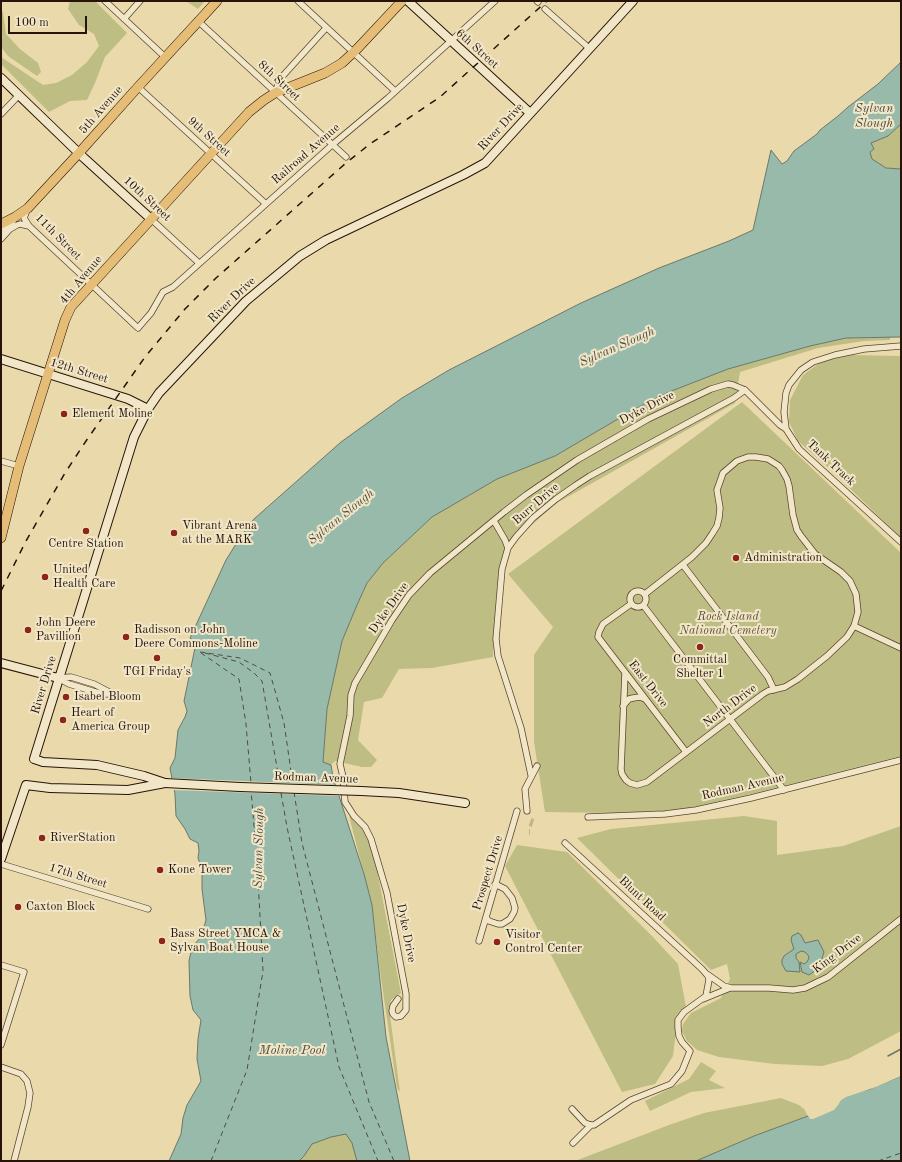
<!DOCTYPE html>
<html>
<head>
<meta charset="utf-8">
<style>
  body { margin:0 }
  #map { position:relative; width:902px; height:1162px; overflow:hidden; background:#eadaab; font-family:"Old Standard TT",serif }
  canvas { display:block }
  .frame { position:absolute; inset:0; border:2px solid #271309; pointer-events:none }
  .scale { position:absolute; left:8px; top:16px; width:79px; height:18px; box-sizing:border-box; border:2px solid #271309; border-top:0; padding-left:5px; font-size:12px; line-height:14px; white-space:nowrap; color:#271309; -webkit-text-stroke:3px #f1e7c8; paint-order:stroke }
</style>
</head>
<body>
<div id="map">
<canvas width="902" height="1162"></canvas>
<div class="frame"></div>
<div class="scale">100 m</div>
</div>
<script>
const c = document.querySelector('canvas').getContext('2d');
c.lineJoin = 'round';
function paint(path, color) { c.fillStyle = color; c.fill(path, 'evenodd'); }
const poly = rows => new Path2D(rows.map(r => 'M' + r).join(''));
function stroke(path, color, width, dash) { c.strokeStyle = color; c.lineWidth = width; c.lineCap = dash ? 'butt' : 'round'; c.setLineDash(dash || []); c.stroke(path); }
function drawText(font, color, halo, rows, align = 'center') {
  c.font = font + ' "Old Standard TT",serif'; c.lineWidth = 4; c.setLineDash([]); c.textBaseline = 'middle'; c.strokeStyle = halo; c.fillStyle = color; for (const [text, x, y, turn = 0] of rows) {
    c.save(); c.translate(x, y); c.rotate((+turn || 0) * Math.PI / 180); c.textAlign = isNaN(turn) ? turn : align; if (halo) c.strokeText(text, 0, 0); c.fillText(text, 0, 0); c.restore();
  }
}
const green = poly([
  [70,1,95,1,127,33,105,57,95,83,87,100,70,101,49,112,1,64,1,57,43,85,56,83,72,75,87,62,99,46,94,34,79,25,68,9],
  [186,1,205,1,198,9],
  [1,11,3,12,6,34,20,49,38,63,41,72,37,76,8,56,1,47],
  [901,124,901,169,886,168,872,159,870,152,874,149,870,143,888,136],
  [890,337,890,340,864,341,818,348,740,372,735,403,555,504,505,549,494,624,493,657,432,668,399,669,382,698,364,702,358,740,377,760,371,767,362,767,335,761,331,765,323,762,327,709,342,641,357,605,367,583,383,563,432,517,497,479,555,456,635,409,669,392,728,369,810,346,846,338],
  [850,355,901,356,901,538,832,471,798,441,789,422,790,400,803,375,822,361],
  [742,402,901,553,901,756,751,794,689,808,669,811,613,813,545,812,534,742,534,655,553,627,508,574],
  [349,816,363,830,373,850,401,993,391,1000,390,1015,400,1092,397,1088,380,971,372,905],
  [744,816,777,821,777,855,843,846,901,826,901,1031,848,1059,822,1066,775,1064,719,1057,697,1050,687,1041,682,1031,683,1024,691,1013,721,998,730,979,727,964,711,970,577,838,611,829],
  [517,845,567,852,652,936,678,964,686,1007,676,1017,676,1032,673,1056,655,1084,622,1092,505,866],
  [701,1062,716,1071,709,1080,725,1088,691,1092,650,1111,645,1101,689,1079],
  [781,1098,799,1105,804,1109,808,1116,754,1136,696,1161,575,1161,669,1125,704,1113],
  [348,1128,366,1161,296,1161,307,1145]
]);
const water = poly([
  [901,62,901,124,888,136,871,143,874,149,870,152,872,159,886,168,901,169,901,337,846,338,810,346,728,369,669,392,635,409,555,456,497,479,432,517,383,563,367,583,357,605,342,641,327,709,323,762,331,765,333,777,364,874,372,905,386,1037,410,1161,357,1161,352,1143,346,1134,331,1137,312,1144,304,1156,299,1161,169,1161,181,1134,183,1118,187,1105,201,1081,197,1059,198,1039,201,1020,193,1010,190,996,189,961,192,947,201,937,206,920,202,889,202,869,198,858,199,851,198,843,190,839,185,829,176,816,175,794,170,768,175,758,178,730,185,717,187,711,184,701,196,643,190,638,226,560,241,536,254,519,341,442,402,398,449,370,581,303,659,268,729,241,753,230,771,150,782,164,787,161,794,151,817,134,820,130,838,116,848,107,878,84,901,62],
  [798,933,801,935,805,943,818,940,824,952,820,965,816,970,809,975,802,972,800,962,804,964,807,962,809,958,808,955,805,952,801,951,796,954,796,958,799,962,800,972,786,971,782,964,782,960,784,956,794,949,791,940,792,936,798,933],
  [901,1076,901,1161,696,1161,754,1136,835,1106,838,1099,849,1094,870,1089,901,1076]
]);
const pier = poly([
  [170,778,338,785,341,796,172,790],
  [901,1074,901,1076,876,1087,846,1097,841,1100,838,1105,834,1110,813,1119,810,1119,807,1114,834,1105,837,1098,848,1092,870,1087]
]);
const stream = poly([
  [888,1056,901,1049]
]);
const ferry = poly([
  [200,652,240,658,270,673,284,723,293,785],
  [201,653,239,679,246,724,251,783],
  [205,653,239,662,254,673,262,681,280,785],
  [294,792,302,843,369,1102,394,1161],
  [281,793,287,827,339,1067,378,1161],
  [211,1161,247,1070,263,971,257,861,251,790],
  [878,1161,901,1153]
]);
const streetTunnel = poly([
  [529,832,530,832]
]);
const secondaryTunnel = poly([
  [530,822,533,823]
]);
const street = poly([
  [105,1,165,57],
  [298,1,395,91],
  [537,1,538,2],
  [545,9,590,49],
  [124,19,140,1],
  [198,21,346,157],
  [138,87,266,204],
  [275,93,280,79,326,28],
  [1,114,19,95],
  [27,210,24,218,29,226,138,328,151,313,163,292,173,287,332,145,388,98,495,1],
  [151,219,199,263],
  [1,239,10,229,17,225,20,224,29,226],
  [901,346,864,349,835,355,813,362,801,370,789,385,786,393,784,412,786,429,799,449,901,542],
  [1,461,19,466],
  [494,521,505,540,508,548],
  [683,565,768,677,774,690],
  '630 599a8 8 0 1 1 16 0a8 8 0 1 1-16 0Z',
  [631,604,603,624,599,632,598,637,686,752],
  [643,605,784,790],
  [854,626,901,648],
  [625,673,621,769,622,774,626,780,630,783,637,785,647,782,763,694,768,691,785,687,798,679,827,656,847,637,854,626,858,612,856,594,850,581,841,572,815,554,801,536,797,530,793,515,789,486,787,479,782,470,779,466,768,459,756,457,748,457,737,461,723,473,717,490,720,508,719,518,717,526,712,534,706,543,692,557,645,594],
  [58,678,71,677,94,684,113,694],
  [58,678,69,684,102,694,113,694],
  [623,706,629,699,633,698,640,697,645,699],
  [531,775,521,728,498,656,496,639,502,569,508,548,516,537,533,518,556,499,576,485,590,476,734,398,745,390],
  [527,811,525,789,537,766],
  [588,817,665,814,696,810,751,798,901,760],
  [565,843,702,969,708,976,709,980,706,996,684,1012,678,1020,678,1028,679,1036,682,1042,690,1051,682,1071,671,1084,631,1100,594,1125,591,1125,585,1123,572,1109],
  [1,864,148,909],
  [486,918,489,921,498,924,502,924,510,919,514,912,515,908,512,898,505,889,495,884],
  [479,941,517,811],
  [1,965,24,972,1,1045],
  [707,974,724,986,731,988,769,988,793,990,805,988,828,977,901,919],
  [398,999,393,1006,392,1011,393,1014,396,1017,401,1016,406,1010,406,994,387,893,371,839,365,827,354,816,345,802,343,777,340,764,350,716,351,695,355,683,392,620,409,595,430,573,504,512,526,495,577,460,648,419,711,389,728,384,733,385,745,390,780,425,786,429],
  [703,999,730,988],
  [1,1067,21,1074,27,1081,30,1093,28,1107,14,1161],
  [573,1143,591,1125]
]);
const secondary = poly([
  [408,1,530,113],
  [1,78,84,158,151,219],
  [1,232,13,219],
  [1,359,128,399,148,409],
  [1,663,58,678],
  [165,783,144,776,97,765,43,762,34,759,134,437,148,409,159,393,246,301,300,256,326,240,463,175,485,163,633,1],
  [361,791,399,793,465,803],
  [1,859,26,785,50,788,128,790,165,783]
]);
const primary = poly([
  [1,224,15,217,28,208,79,153,138,87,217,1],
  [1,538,19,466,65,320,71,307,249,112,264,100,275,93,325,73,342,63,357,49,402,1]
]);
const rail = poly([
  [1,591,26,541,65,473,86,441,145,357,185,309,216,278,346,163,370,144,440,97,547,1]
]);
const secondaryBridge = poly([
  [165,783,240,787,361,791]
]);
const markers = [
  [64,414,4,"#8f2418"],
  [86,531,4,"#8f2418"],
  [174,533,4,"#8f2418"],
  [736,558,4,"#8f2418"],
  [45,577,4,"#8f2418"],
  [28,630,4,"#8f2418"],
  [126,637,4,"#8f2418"],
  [700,647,4,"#8f2418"],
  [157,658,4,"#8f2418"],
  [66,697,4,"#8f2418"],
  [63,720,4,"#8f2418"],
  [42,838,4,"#8f2418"],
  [160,870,4,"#8f2418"],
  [18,907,4,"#8f2418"],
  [162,941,4,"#8f2418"],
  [497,942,4,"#8f2418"]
];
const streetNames = [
  ["6th Street",477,49,42],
  ["8th Street",279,81,43],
  ["5th Avenue",101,110,-49],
  ["River Drive",501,127,-47],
  ["9th Street",209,137,42],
  ["Railroad Avenue",306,154,-41],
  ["10th Street",147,199,43],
  ["11th Street",58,237,45],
  ["4th Avenue",81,280,-50],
  ["River Drive",232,300,-44],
  ["12th Street",79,371,17],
  ["Dyke Drive",647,408,-27],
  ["Tank Track",831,463,43],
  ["Burr Drive",536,504,-41],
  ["Dyke Drive",389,608,-55],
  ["East Drive",648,684,52],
  ["River Drive",44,685,-73],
  ["North Drive",730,706,-37],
  ["Rodman Avenue",316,778,2],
  ["Rodman Avenue",743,787,-13],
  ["Prospect Drive",488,873,-73],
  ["17th Street",78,876,17],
  ["Blunt Road",642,899,43],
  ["Dyke Drive",406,933,79],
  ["King Drive",837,954,-37]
];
const poiNames = [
  ["Element Moline",72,414],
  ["Vibrant Arena",182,526],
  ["at the MARK",182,540],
  ["Centre Station",86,544,"center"],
  ["Administration",744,558],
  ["United",53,570],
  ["Health Care",53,584],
  ["John Deere",36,623],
  ["Pavillion",36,637],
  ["Radisson on John",134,630],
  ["Deere Commons-Moline",134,644],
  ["Committal",700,660,"center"],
  ["Shelter 1",700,674,"center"],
  ["TGI Friday's",157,672,"center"],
  ["Isabel Bloom",74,697],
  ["Heart of",71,713],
  ["America Group",71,727],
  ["RiverStation",50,838],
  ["Kone Tower",168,870],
  ["Caxton Block",26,907],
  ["Bass Street YMCA &",170,934],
  ["Sylvan Boat House",170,948],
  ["Visitor",505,935],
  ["Control Center",505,949]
];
const parkNames = [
  ["Rock Island",728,617],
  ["National Cemetery",728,631]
];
const waterNames = [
  ["Sylvan",874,109],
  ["Slough",874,124],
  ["Sylvan Slough",617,347,-24],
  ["Sylvan Slough",341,517,-39],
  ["Sylvan Slough",259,848,-89],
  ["Moline Pool",292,1051]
];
paint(green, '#bdbd84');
paint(water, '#98baab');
stroke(water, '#6b776a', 1);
paint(pier, '#eadaab');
stroke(stream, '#6b776a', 1.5);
stroke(ferry, '#4f4d42', 1, [5, 4]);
stroke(streetTunnel, '#c3b28b', 5.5, [5.5, 3]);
stroke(secondaryTunnel, '#c3b28b', 8, [8, 4]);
stroke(street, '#584532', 7);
stroke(secondary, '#271309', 10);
stroke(primary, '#271309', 10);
stroke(street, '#f1e7c8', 5.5);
stroke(secondary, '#f1e7c8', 8);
stroke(primary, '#e5bd76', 9);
stroke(rail, '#271309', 1.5, [7, 7]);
stroke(secondaryBridge, '#271309', 10, []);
stroke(secondaryBridge, '#f1e7c8', 8);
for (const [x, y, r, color] of markers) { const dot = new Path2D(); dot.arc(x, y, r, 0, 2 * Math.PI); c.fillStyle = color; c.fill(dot); stroke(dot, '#f1e7c8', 1.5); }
drawText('12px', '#271309', '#f1e7c8', streetNames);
drawText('12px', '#271309', '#f1e7c8', poiNames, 'left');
drawText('italic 12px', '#5c4e34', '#f1e7c8', parkNames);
drawText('italic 13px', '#4f4d42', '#f1e7c8', waterNames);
</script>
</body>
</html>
